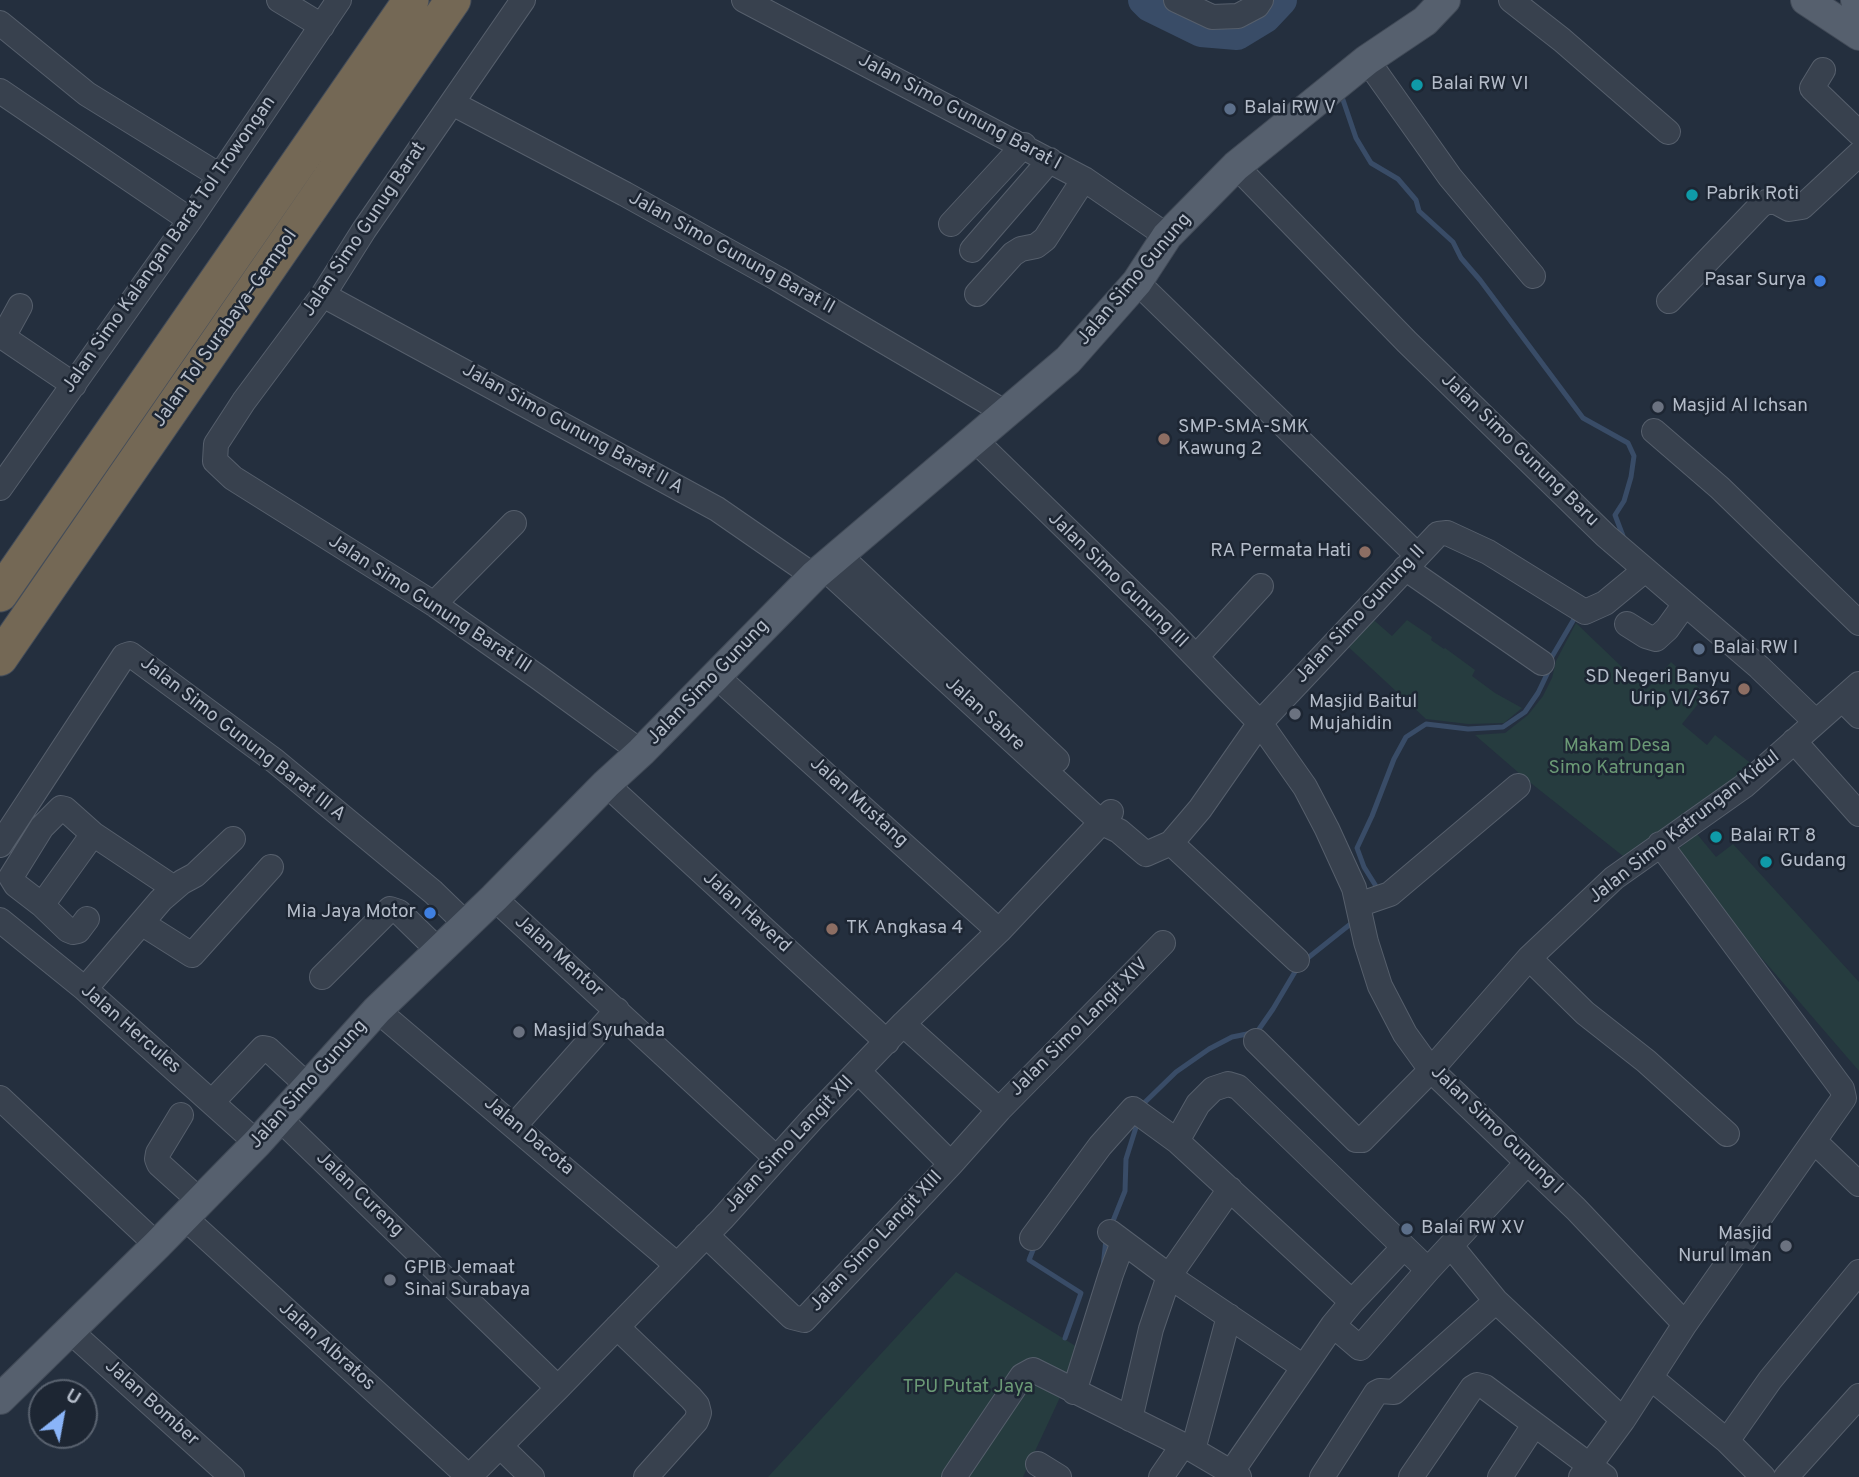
<!DOCTYPE html>
<html>
<head>
<meta charset="utf-8">
<style>
  body { margin:0 }
  #map { position:relative; width:1859px; height:1477px; overflow:hidden; background:#242f3e; font-family:Overpass,sans-serif }
  canvas { display:block }
  .north { position:absolute; left:28px; top:1379px; width:70px; height:70px; box-sizing:border-box; background:#1d2633; border:2px solid #59626f; border-radius:50%; rotate:31deg; font-size:19px; font-weight:700; line-height:28px; text-align:center; color:#b4bcc9 }
  .north::after { content:''; display:block; margin:auto; width:24px; height:32px; background:#8ab4f8; clip-path:polygon(50% 0,100% 100%,50% 72%,0 100%) }
</style>
</head>
<body>
<div id="map">
<canvas width="1859" height="1477"></canvas>
<div class="north">U</div>
</div>
<script>
const c = document.querySelector('canvas').getContext('2d');
c.lineJoin = 'round';
function paint(path, color) { c.fillStyle = color; c.fill(path, 'evenodd'); }
const poly = rows => new Path2D(rows.map(r => 'M' + r).join(''));
function stroke(path, color, width, dash) { c.strokeStyle = color; c.lineWidth = width; c.lineCap = dash ? 'butt' : 'round'; c.setLineDash(dash || []); c.stroke(path); }
function drawText(font, color, halo, rows, align = 'center') {
  c.font = font + ' Overpass,sans-serif'; c.lineWidth = 5; c.setLineDash([]); c.textBaseline = 'middle'; c.strokeStyle = halo; c.fillStyle = color; for (const [text, x, y, turn = 0] of rows) {
    c.save(); c.translate(x, y); c.rotate((+turn || 0) * Math.PI / 180); c.textAlign = isNaN(turn) ? turn : align; if (halo) c.strokeText(text, 0, 0); c.fillText(text, 0, 0); c.restore();
  }
}
const green = poly([
  [1368,615,1392,636,1407,620,1432,637,1431,640,1444,649,1445,648,1475,670,1472,676,1495,693,1522,708,1504,723,1468,724,1426,719,1342,641],
  [1576,623,1646,690,1671,662,1706,694,1682,724,1707,745,1715,735,1753,765,1623,856,1527,780,1475,735,1505,733,1528,715,1543,696,1552,678,1556,661],
  [1697,834,1716,857,1733,844,1859,982,1859,1071,1672,854],
  [956,1272,1082,1350,1023,1477,768,1477]
]);
const stream = poly([
  [1341,94,1356,138,1371,163,1398,179,1416,200,1419,211,1453,242,1461,258,1480,280,1583,418,1628,443,1634,456,1631,477,1624,501,1615,515,1623,536],
  [1550,660,1577,614],
  [1379,891,1364,867,1357,848,1372,816,1394,759,1406,737,1426,724,1468,729,1503,727,1525,712,1538,693,1549,670],
  [1142,1105,1176,1072,1209,1049,1232,1037,1257,1032,1273,1009,1299,965,1353,922],
  [1111,1226,1125,1191,1126,1159,1138,1121],
  [1035,1245,1029,1260,1081,1293,1065,1338],
  [1103,1267,1106,1239]
]);
const river = poly([
  [1144,0,1150,6,1201,31,1237,34,1265,17,1281,0]
]);
const minor = poly([
  [279,0,322,26],
  [523,0,364,230,323,295,244,401,216,444,215,461,233,478,434,604,538,677,641,752],
  [744,0,1084,179,1167,236],
  [1176,0,1212,17,1238,16,1257,6,1261,0],
  [1511,0,1562,40,1668,132],
  [0,23,87,94,220,176],
  [1367,60,1450,177,1533,276],
  [1823,70,1812,88,1859,133],
  [0,91,190,220],
  [452,103,625,194,778,279,1006,413],
  [1236,166,1407,342,1606,536,1759,667,1816,722],
  [951,224,1024,145],
  [972,250,1050,160],
  [1137,282,1417,555],
  [977,294,1013,254,1021,249,1036,246,1045,239,1084,179],
  [323,295,717,509,814,576],
  [1669,301,1760,206,1766,202,1776,202,1789,209,1802,207,1859,154],
  [0,335,74,385],
  [3,337,20,306],
  [1654,431,1720,488,1859,623],
  [974,439,1162,622,1260,723,1305,787,1327,829,1354,888,1366,942,1380,986,1405,1034,1431,1070,1576,1209,1685,1324],
  [0,488,190,220,339,0],
  [837,553,1057,760],
  [823,567,1102,823,1119,831,1146,854,1171,843,1200,809,1260,723,1438,534,1447,533,1488,552,1585,612,1605,603,1645,570],
  [1405,568,1542,663],
  [434,604,514,523],
  [1627,624,1646,636,1656,639,1667,629,1685,604],
  [1196,657,1261,586],
  [716,676,999,931],
  [1842,699,1859,716],
  [1794,741,1859,814],
  [606,784,887,1042],
  [1171,843,1297,960],
  [0,845,124,656,130,654,275,761,433,892,465,923],
  [494,898,776,1158],
  [42,905,93,834],
  [1358,905,1390,894,1518,786],
  [87,919,78,931,73,932,68,930,42,905,16,885,11,877,42,827,61,808,65,809,93,834,174,888],
  [0,920,85,989,257,1143],
  [143,924,192,955,271,867],
  [1529,958,1585,1013,1646,1061,1727,1134],
  [322,977,390,909,399,912,439,951],
  [85,989,161,900,182,882,195,875,233,839],
  [377,1010,677,1265],
  [903,1024,999,1110,1163,943],
  [1256,1041,1356,1140,1362,1140,1431,1070,1529,958,1614,878,1744,786,1859,684],
  [0,1098,157,1245],
  [212,1102,263,1048,268,1049,309,1087],
  [181,1115,158,1153,157,1159,159,1164,200,1201],
  [280,1119,558,1388],
  [515,1125,617,1010],
  [1814,1141,1859,1184],
  [951,1164,999,1110],
  [184,1217,469,1477],
  [1110,1232,1169,1276,1302,1366],
  [706,1235,792,1317,804,1320,951,1164,858,1071],
  [1032,1238,1100,1146,1133,1109,1177,1141],
  [1451,1246,1496,1301,1623,1420],
  [1352,1302,1177,1141,1198,1104,1213,1089,1228,1084,1238,1087,1428,1270],
  [1333,1325,1360,1348,1428,1270,1527,1163],
  [617,1327,691,1398,697,1405,699,1413,696,1421,646,1477],
  [69,1330,232,1477],
  [1651,1378,1727,1441,1763,1477],
  [1074,1392,1111,1274,1123,1242],
  [1130,1419,1151,1329,1169,1276,1230,1189],
  [1727,1441,1770,1380,1859,1272],
  [500,1446,532,1477],
  [1193,1450,1229,1316],
  [1038,1464,1059,1477],
  [469,1477,558,1388,722,1219,813,1118,903,1024,999,931,1111,812],
  [954,1477,1022,1376,1033,1370,1193,1450,1239,1477],
  [1161,1477,1183,1445],
  [1228,1477,1333,1325,1352,1302,1404,1247],
  [1322,1477,1376,1393,1380,1391,1394,1392,1496,1301],
  [1411,1477,1472,1388,1477,1385,1485,1387,1605,1477],
  [1500,1477,1534,1425],
  [1581,1477,1623,1420,1685,1324,1844,1098,1842,1089,1660,844],
  [1786,1477,1859,1396]
]);
const major = poly([
  [1806,0,1859,35],
  [1856,0,1859,2],
  [0,1399,157,1245,257,1143,377,1010,494,898,606,784,641,752,814,576,1068,360,1137,282,1167,236,1236,166,1367,60,1425,21,1445,0]
]);
const highway = poly([
  [0,594,411,0],
  [0,658,453,0]
]);
const markers = [
  [1417,85,7,"#0f9aa8"],
  [1230,109,7,"#5c6f8a"],
  [1692,195,7,"#0f9aa8"],
  [1820,281,7,"#3f7fe0"],
  [1658,407,7,"#6b7280"],
  [1164,439,7,"#8d6e63"],
  [1365,552,7,"#8d6e63"],
  [1699,649,7,"#5c6f8a"],
  [1744,689,7,"#8d6e63"],
  [1295,714,7,"#6b7280"],
  [1716,837,7,"#0f9aa8"],
  [1766,862,7,"#0f9aa8"],
  [430,913,7,"#3f7fe0"],
  [832,929,7,"#8d6e63"],
  [519,1032,7,"#6b7280"],
  [1407,1229,7,"#5c6f8a"],
  [1786,1246,7,"#6b7280"],
  [390,1280,7,"#6b7280"]
];
const poiNames = [
  ["Balai RW VI",1431,85],
  ["Balai RW V",1244,109],
  ["Pabrik Roti",1706,195],
  ["Pasar Surya",1806,281,"right"],
  ["Masjid Al Ichsan",1672,407],
  ["SMP-SMA-SMK",1178,428],
  ["Kawung 2",1178,450],
  ["RA Permata Hati",1351,552,"right"],
  ["Balai RW I",1713,649],
  ["SD Negeri Banyu",1730,678,"right"],
  ["Urip VI/367",1730,700,"right"],
  ["Masjid Baitul",1309,703],
  ["Mujahidin",1309,725],
  ["Balai RT 8",1730,837],
  ["Gudang",1780,862],
  ["Mia Jaya Motor",416,913,"right"],
  ["TK Angkasa 4",846,929],
  ["Masjid Syuhada",533,1032],
  ["Balai RW XV",1421,1229],
  ["Masjid",1772,1235,"right"],
  ["Nurul Iman",1772,1257,"right"],
  ["GPIB Jemaat",404,1269],
  ["Sinai Surabaya",404,1291]
];
const streetNames = [
  ["Jalan Simo Gunung Barat I",959,113,28],
  ["Jalan Simo Gunug Barat",365,230,-56],
  ["Jalan Simo Kalangan Barat Tol Trowongan",170,245,-55],
  ["Jalan Simo Gunung Barat II",731,254,29],
  ["Jalan Simo Gunung",1135,280,-50],
  ["Jalan Tol Surabaya–Gempol",226,329,-55],
  ["Jalan Simo Gunung Barat II A",572,430,29],
  ["Jalan Simo Gunung Baru",1519,451,44],
  ["Jalan Simo Gunung III",1117,581,44],
  ["Jalan Simo Gunung Barat III",429,605,33],
  ["Jalan Simo Gunung II",1361,615,-47],
  ["Jalan Simo Gunung",709,683,-46],
  ["Jalan Sabre",984,715,42],
  ["Jalan Simo Gunung Barat III A",242,740,38],
  ["Jalan Mustang",858,803,42],
  ["Jalan Simo Katrungan Kidul",1685,828,-38],
  ["Jalan Haverd",746,913,42],
  ["Jalan Mentor",558,957,42],
  ["Jalan Simo Langit XIV",1080,1028,-45],
  ["Jalan Hercules",130,1030,41],
  ["Jalan Simo Gunung",309,1085,-48],
  ["Jalan Simo Gunung I",1496,1131,44],
  ["Jalan Dacota",528,1137,40],
  ["Jalan Simo Langit XII",790,1145,-47],
  ["Jalan Cureng",359,1195,44],
  ["Jalan Simo Langit XIII",877,1242,-47],
  ["Jalan Albratos",326,1347,42],
  ["Jalan Bomber",151,1404,42]
];
const parkNames = [
  ["Makam Desa",1617,747],
  ["Simo Katrungan",1617,769],
  ["TPU Putat Jaya",968,1388]
];
paint(green, '#263c3f');
stroke(stream, '#394c67', 5);
stroke(river, '#394c67', 32);
stroke(minor, '#565f6c', 26);
stroke(major, '#414a57', 32);
stroke(highway, '#434c59', 37);
stroke(minor, '#38414e', 24);
stroke(major, '#56606e', 30);
stroke(highway, '#746855', 35);
for (const [x, y, r, color] of markers) { const dot = new Path2D(); dot.arc(x, y, r, 0, 2 * Math.PI); c.fillStyle = color; c.fill(dot); stroke(dot, '#1d2633', 2.5); }
drawText('19px', '#b4bcc9', '#1d2633', poiNames, 'left');
drawText('19px', '#b4bcc9', '#1d2633', streetNames);
drawText('19px', '#6b9a76', '#1d2633', parkNames);
</script>
</body>
</html>
